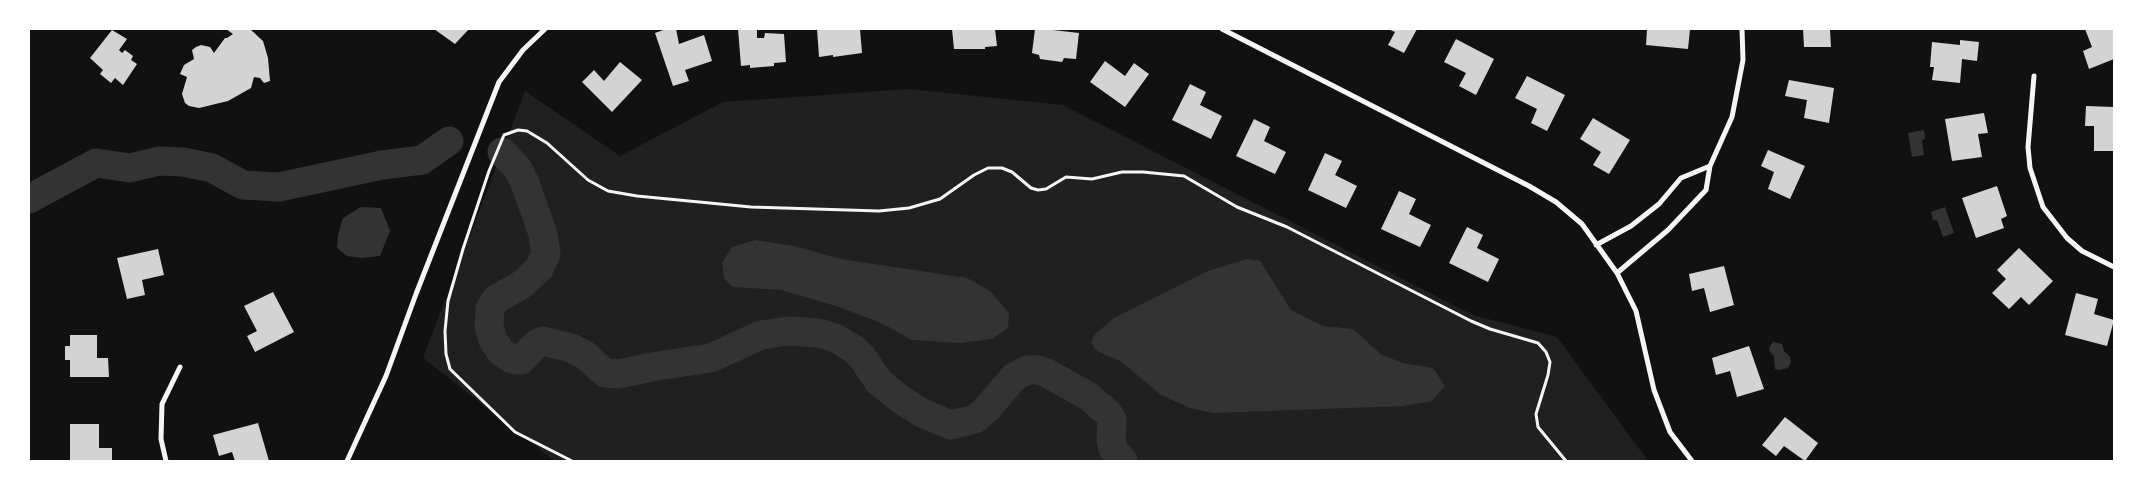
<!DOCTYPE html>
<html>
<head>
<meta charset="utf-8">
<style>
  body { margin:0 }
  #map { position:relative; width:2143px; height:490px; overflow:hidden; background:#111; font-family:Rubik,sans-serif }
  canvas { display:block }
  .frame { position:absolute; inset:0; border:30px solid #fff; pointer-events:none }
</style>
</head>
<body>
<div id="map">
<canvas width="2143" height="490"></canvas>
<div class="frame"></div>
</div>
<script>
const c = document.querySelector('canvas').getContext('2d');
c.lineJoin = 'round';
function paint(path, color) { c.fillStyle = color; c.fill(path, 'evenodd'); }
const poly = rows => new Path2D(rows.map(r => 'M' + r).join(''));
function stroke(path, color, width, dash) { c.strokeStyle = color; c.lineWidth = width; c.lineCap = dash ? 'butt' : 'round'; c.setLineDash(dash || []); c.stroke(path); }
const green = poly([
  [909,89,1063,105,1473,315,1557,337,1648,461,555,461,423,358,525,91,620,156,723,102]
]);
const water = poly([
  [1924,130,1925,139,1922,140,1924,155,1912,157,1908,133],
  [361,207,381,208,390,231,380,256,361,258,347,256,337,248,338,235,343,218],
  [1945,207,1954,233,1943,237,1937,220,1933,220,1931,212],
  [755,240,794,246,841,259,967,278,990,291,1009,313,1008,328,992,339,961,343,912,340,881,323,839,307,781,290,733,287,724,278,722,263,732,247],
  [1247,259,1260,261,1291,310,1323,326,1353,329,1382,355,1403,363,1433,368,1445,386,1432,401,1403,406,1213,413,1190,408,1161,395,1120,361,1097,351,1091,343,1095,334,1114,318,1208,271],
  [1773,342,1782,344,1784,351,1790,357,1791,362,1788,368,1779,370,1775,369,1774,356,1770,352,1769,348]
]);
const river = poly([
  [502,152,518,169,525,183,543,234,546,254,539,269,521,285,496,299,490,309,489,326,493,340,501,352,512,359,521,360,536,344,543,341,571,348,585,355,605,373,618,374,657,366,711,358,761,335,789,331,819,333,835,338,854,349,862,357,879,382,900,399,922,413,951,425,975,419,986,410,1014,377,1027,370,1039,370,1047,373,1088,396,1108,413,1112,420,1111,441,1113,449,1123,461],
  [29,199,96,163,130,168,159,161,183,162,212,168,243,185,279,187,382,165,422,160,449,141]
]);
const building = poly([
  [226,29,250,29,263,41,268,58,270,81,264,83,260,78,254,77,251,88,228,101,199,108,189,106,185,103,182,94,187,77,180,74,184,65,194,59,192,50,196,47,201,45,210,47,214,53,225,38,227,38,233,34],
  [434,29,469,29,455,44],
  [666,29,676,29,679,44,704,35,712,61,685,70,689,81,673,86,655,33],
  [738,29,757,29,757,38,764,38,765,33,784,34,786,62,774,63,774,66,750,68,750,65,741,66],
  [817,29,860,29,862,53,833,57,833,55,819,57],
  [952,29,995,29,997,46,985,47,985,49,954,49],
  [1035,29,1053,29,1053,30,1079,33,1076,59,1064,58,1062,62,1040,59,1039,55,1032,53],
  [1388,29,1417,29,1404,53,1388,45,1395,32],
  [1647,29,1690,29,1688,49,1646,45],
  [1803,29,1830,29,1831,47,1804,47],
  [2085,29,2114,29,2114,59,2089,69,2083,51,2092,47],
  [112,30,127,39,119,50,122,53,125,50,133,56,131,60,137,64,123,85,115,78,111,83,100,74,103,70,90,58],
  [1456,39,1494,59,1476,95,1459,86,1466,73,1444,62],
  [1960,40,1979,42,1977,61,1962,59,1960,83,1932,80,1934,67,1930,67,1932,42,1960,45],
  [1105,61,1125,76,1134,63,1149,74,1125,107,1090,82],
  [620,62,642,80,612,112,582,82,594,70,604,81],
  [1527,76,1565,95,1547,131,1531,123,1537,109,1515,98],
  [1789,80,1834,88,1829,123,1804,118,1807,100,1785,96],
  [1190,84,1206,92,1200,105,1222,116,1211,139,1172,120],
  [2086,106,2114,107,2114,151,2094,151,2094,126,2085,126],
  [1984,113,1988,133,1978,134,1982,157,1952,161,1945,119],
  [1593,118,1630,140,1609,174,1593,165,1601,152,1580,139],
  [1254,119,1270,127,1264,141,1286,152,1275,174,1236,156],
  [1768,150,1805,166,1790,199,1768,189,1774,172,1761,166],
  [1325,153,1342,161,1335,175,1357,186,1346,208,1308,190],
  [1997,186,2007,216,2001,219,2004,228,1976,238,1962,198],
  [1399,191,1416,199,1409,214,1431,225,1420,247,1381,229],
  [1467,227,1483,235,1477,248,1499,259,1488,282,1449,263],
  [2019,248,2053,281,2029,305,2021,297,2009,309,1992,293,2006,279,1997,270],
  [158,249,164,275,142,280,145,295,127,299,117,258],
  [1724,266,1734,305,1710,312,1704,288,1692,291,1689,274],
  [273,292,294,332,255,352,247,336,257,331,244,306],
  [2076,293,2098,299,2094,314,2114,320,2107,346,2065,335],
  [70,335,97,335,97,358,108,358,109,377,70,377,70,360,65,360,65,346,70,346],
  [1749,346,1764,389,1737,397,1730,371,1716,375,1712,358],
  [1785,417,1818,443,1805,461,1784,446,1776,456,1762,445],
  [258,423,269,461,235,461,232,452,219,456,213,435],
  [70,424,99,424,99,448,112,448,112,461,70,461]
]);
const path = poly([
  [572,461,515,432,450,369,446,354,445,331,448,301,463,249,489,171,504,135,518,130,527,131,547,143,588,180,608,191,637,196,751,207,879,211,909,208,940,199,974,175,988,168,1002,168,1012,172,1031,188,1038,190,1046,189,1066,177,1092,179,1122,172,1143,172,1184,176,1237,207,1287,227,1471,321,1490,329,1538,343,1546,352,1550,362,1548,375,1536,414,1538,427,1566,461]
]);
const minor = poly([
  [1222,29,1529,186,1556,202,1582,224,1617,273,1636,311,1654,390,1670,432,1692,461],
  [2034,76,2028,147,2030,168,2043,207,2067,238,2082,251,2114,267],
  [1596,245,1631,226,1659,204,1681,178,1710,166],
  [1617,273,1668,230,1706,190,1710,166,1732,117,1743,60,1742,29],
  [166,461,161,439,162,404,180,367],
  [347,461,386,376,416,294,499,82,523,50,545,29]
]);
paint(green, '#202020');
paint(water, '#333');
stroke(river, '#333', 29);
paint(building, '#d3d3d3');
stroke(path, '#f5f5f5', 3);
stroke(minor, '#f5f5f5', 5);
</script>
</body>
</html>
